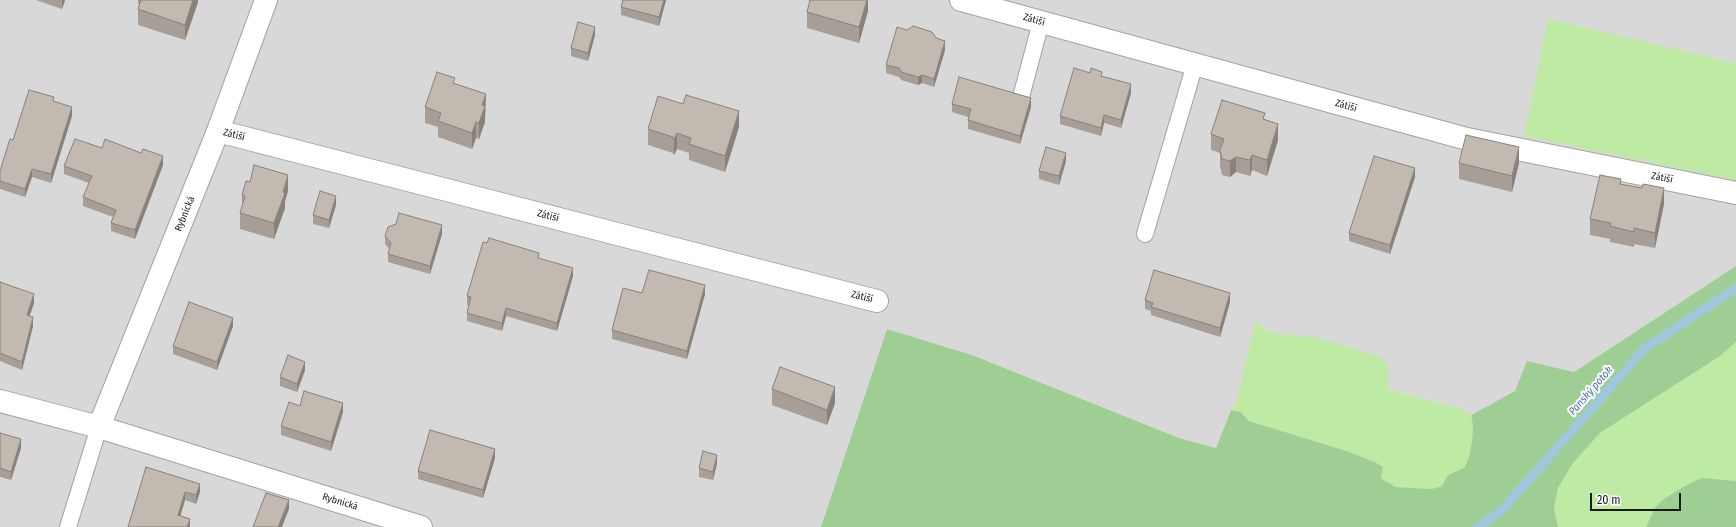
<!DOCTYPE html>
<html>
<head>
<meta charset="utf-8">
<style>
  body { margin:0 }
  #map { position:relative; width:1736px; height:527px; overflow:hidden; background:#edeae0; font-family:"Fira Sans Condensed",sans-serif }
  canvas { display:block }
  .scale { position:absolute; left:1590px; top:493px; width:91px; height:18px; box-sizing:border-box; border:2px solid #1b1b1b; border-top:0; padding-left:5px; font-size:12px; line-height:14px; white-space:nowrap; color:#1b1b1b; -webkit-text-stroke:3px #fff; paint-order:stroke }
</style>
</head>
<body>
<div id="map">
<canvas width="1736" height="527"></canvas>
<div class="scale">20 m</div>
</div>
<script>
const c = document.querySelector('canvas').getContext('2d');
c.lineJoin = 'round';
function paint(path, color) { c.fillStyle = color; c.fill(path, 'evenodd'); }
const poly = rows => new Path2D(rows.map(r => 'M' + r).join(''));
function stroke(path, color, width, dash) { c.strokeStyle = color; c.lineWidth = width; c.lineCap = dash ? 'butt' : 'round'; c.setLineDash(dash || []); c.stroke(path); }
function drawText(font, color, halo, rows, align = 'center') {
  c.font = font + ' "Fira Sans Condensed",sans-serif'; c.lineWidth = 4; c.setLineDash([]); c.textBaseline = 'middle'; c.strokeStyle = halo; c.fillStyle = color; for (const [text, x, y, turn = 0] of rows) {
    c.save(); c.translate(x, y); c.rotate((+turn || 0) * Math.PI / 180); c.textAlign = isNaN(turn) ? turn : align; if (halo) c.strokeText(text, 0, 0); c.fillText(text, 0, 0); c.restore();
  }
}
const residential = poly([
  [0,0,1736,0,1736,266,1574,372,1527,361,1515,391,1471,415,1460,408,1388,389,1388,363,1272,333,1259,324,1256,318,1237,401,1231,410,1216,448,1179,438,972,355,887,329,821,527,0,527]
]);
const grass = poly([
  [1548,19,1736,63,1736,180,1524,136],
  [1256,318,1259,324,1272,333,1319,338,1378,356,1388,363,1388,389,1460,408,1471,415,1473,426,1472,441,1469,457,1464,468,1448,475,1442,486,1432,489,1396,487,1383,480,1381,477,1383,467,1375,462,1347,451,1249,421,1241,412,1231,410,1237,400],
  [1736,342,1736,481,1661,501,1654,509,1646,527,1558,527,1554,508,1558,488,1573,463,1600,433,1720,356]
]);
const forest = poly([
  [1736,266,1736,342,1720,356,1600,433,1573,463,1558,488,1554,508,1558,527,821,527,887,329,972,355,1179,438,1216,448,1231,410,1241,412,1249,421,1347,451,1375,462,1383,467,1381,477,1383,480,1396,487,1432,489,1442,486,1448,475,1464,468,1469,457,1472,441,1473,426,1471,415,1515,391,1527,361,1574,372],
  [1702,478,1736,481,1736,527,1646,527,1654,509,1661,501,1683,487]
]);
const stream = poly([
  [1478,527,1502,510,1644,349,1736,288]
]);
const lane = poly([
  [1021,97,1041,22],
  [1145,234,1195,64],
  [68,527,99,427]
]);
const street = poly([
  [961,0,1467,139,1736,193],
  [218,131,877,301],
  [0,401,99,427,218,131,266,0],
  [99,427,421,527]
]);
const wall = poly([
  [36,0,65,0,62,9],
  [138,0,198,0,198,2,185,40,138,25,138,9,140,4,138,4],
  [623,0,666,0,659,26,621,15,621,7],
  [868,0,868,11,859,43,807,28,807,12],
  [595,35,588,61,571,56,571,48],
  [936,38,945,50,934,87,922,83,918,85,901,80,899,77,886,73,886,65],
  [1102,76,1131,93,1121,128,1104,123,1101,136,1060,124,1060,116],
  [54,102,72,116,51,183,32,177,25,197,0,189,0,171,13,140],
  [952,104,1031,107,1020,144,968,129,968,117,952,112],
  [425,107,486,110,485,113,485,122,479,139,476,138,472,149,438,137,438,127,425,123],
  [1265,119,1278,140,1267,176,1252,170,1250,176,1236,172,1230,177,1222,175,1220,166,1220,153,1211,150,1211,134],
  [739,127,725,172,689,160,689,153,677,149,674,155,673,153,648,145,648,129],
  [102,148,163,165,135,239,111,231,111,223,113,217,83,206,83,197,89,183,64,174,64,166],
  [1066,161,1059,185,1039,179,1039,171],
  [1459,163,1519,163,1512,192,1459,179],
  [1415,177,1390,254,1349,241,1349,233],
  [1621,184,1664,204,1655,248,1634,244,1634,247,1610,242,1610,239,1590,235,1590,219],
  [288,191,285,201,285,208,274,239,240,229,240,213,242,208,242,195],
  [336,205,329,228,313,224,313,215],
  [442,234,430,274,388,262,388,254,389,249,385,244,385,236],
  [539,258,573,276,557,331,506,316,502,331,467,321,467,313,469,305,467,305,467,296],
  [0,282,34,303,29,316,33,326,22,370,0,361],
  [705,294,687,359,612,339,612,330],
  [1145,300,1230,302,1220,337,1151,315,1151,311,1145,309],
  [233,326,217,370,173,354,173,346],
  [305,370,297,392,280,386,280,377],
  [772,389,835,403,827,425,772,405],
  [300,406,343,412,331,451,281,435,281,426],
  [0,433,21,448,11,480,0,477],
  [495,458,483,498,418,479,418,471],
  [717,463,713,480,699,477,699,468],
  [146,467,200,492,196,504,185,500,180,516,190,527,128,527]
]);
const shadedWall = poly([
  [62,0,65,0,62,9],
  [193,0,198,0,198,2,185,40,185,25],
  [664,0,666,0,659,26,659,17],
  [867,0,868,0,868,11,859,43,859,27],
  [595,27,595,35,588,61,588,53],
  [945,41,945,50,934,87,934,79],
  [922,75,922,83,918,85,918,77],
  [1131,84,1131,93,1121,128,1121,120],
  [486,94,485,122,479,139,479,123,482,105],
  [1031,98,1031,107,1020,144,1020,136],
  [72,107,72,116,51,183,51,174],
  [739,111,739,127,725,172,725,156],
  [1104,115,1104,123,1101,136,1101,128],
  [476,122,476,138,472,149,472,133],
  [1278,124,1278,140,1267,176,1267,160],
  [677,133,677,149,674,155,674,140],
  [1519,147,1519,163,1512,192,1512,176],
  [1066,153,1066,161,1059,185,1059,176],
  [1252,155,1252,170,1250,176,1250,160],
  [163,156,163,165,135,239,135,230],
  [1236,157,1236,172,1230,177,1230,161],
  [1415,168,1415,177,1390,254,1390,245],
  [32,169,32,177,25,197,25,189],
  [288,175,288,191,285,201,285,208,274,239,274,223],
  [1664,188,1664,204,1655,248,1655,233],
  [336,196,336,205,329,228,329,220],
  [442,225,442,234,430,274,430,266],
  [573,268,573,276,557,331,557,323],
  [705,285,705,294,687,359,687,351],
  [1230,293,1230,302,1220,337,1220,328],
  [34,294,34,303,27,324,27,315],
  [506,308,506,316,502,331,502,323],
  [33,317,33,326,22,370,22,362],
  [233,318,233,326,217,370,217,362],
  [305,362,305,370,297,392,297,384],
  [835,387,835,403,827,425,827,410],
  [343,403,343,412,331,451,331,442],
  [21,439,21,448,11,480,11,472],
  [495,449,495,458,483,498,483,490],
  [717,455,717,463,713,480,713,472],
  [200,484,200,492,196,504,196,495],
  [185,492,185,500,178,524,178,515],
  [289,500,289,509,282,527,278,527],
  [190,519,190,527,187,527]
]);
const building = poly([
  [141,0,193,0,185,25,138,9,141,0],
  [623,0,664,0,659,17,621,7,623,0],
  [810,0,867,0,859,27,807,12,810,0],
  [578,22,595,27,588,53,571,48,578,22],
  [913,26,932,32,936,38,945,41,934,79,922,75,918,77,901,72,899,68,886,65,897,27,907,30,913,26],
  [1074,68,1090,73,1091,68,1102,72,1101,76,1131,84,1121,120,1104,115,1101,128,1060,116,1074,68],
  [437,72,455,78,453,83,486,94,482,105,485,106,479,123,476,122,472,133,438,121,441,113,425,107,437,72],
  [959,77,1031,98,1020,136,968,120,971,109,952,104,959,77],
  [29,90,54,97,53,101,72,107,51,174,32,169,25,189,0,181,0,171,10,139,13,140,29,90],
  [686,95,739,111,725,156,689,144,691,138,677,133,674,140,673,137,648,129,658,96,683,104,686,95],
  [1222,100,1265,113,1263,119,1278,124,1267,160,1252,155,1250,160,1236,157,1230,161,1222,159,1220,150,1224,139,1211,134,1222,100],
  [1466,135,1519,147,1512,176,1459,163,1466,135],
  [75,139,102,148,105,139,141,153,143,149,163,156,135,230,111,223,116,210,83,197,92,176,64,166,75,139],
  [1046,147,1066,153,1059,176,1039,171,1046,147],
  [1374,156,1415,168,1390,245,1349,233,1374,156],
  [254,165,288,175,283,192,285,193,274,223,240,213,245,196,242,195,246,181,250,182,254,165],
  [1600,175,1621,179,1620,184,1642,188,1643,184,1664,188,1655,233,1634,228,1634,232,1610,226,1611,223,1590,219,1600,175],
  [320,191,336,196,329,220,313,215,320,191],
  [399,213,442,225,430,266,388,254,391,243,385,236,388,227,396,224,399,213],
  [489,238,539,253,538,258,573,268,557,323,506,308,502,323,467,313,471,297,467,296,483,242,487,243,489,238],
  [649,270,705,285,687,351,612,330,623,288,642,293,649,270],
  [1154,270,1230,293,1220,328,1151,307,1153,303,1145,300,1154,270],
  [0,282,34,294,27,315,33,317,22,362,0,353,0,282],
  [189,302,233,318,217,362,173,346,189,302],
  [288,355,305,362,297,384,280,377,288,355],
  [780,367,835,387,827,410,772,389,780,367],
  [304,391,343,403,331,442,281,426,289,402,300,406,304,391],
  [430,430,495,449,483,490,418,471,430,430],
  [0,433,21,439,11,472,0,468,0,433],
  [703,451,717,455,713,472,699,468,703,451],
  [146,467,200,484,196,495,185,492,178,515,190,519,187,527,128,527,146,467],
  [266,493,289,500,278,527,253,527,266,493]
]);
const streetNames = [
  ["Zátiší",1034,20,15],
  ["Zátiší",1346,106,15],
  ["Zátiší",234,135,14],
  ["Zátiší",1662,178,11],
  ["Rybnická",185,214,-68],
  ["Zátiší",548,216,14],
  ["Zátiší",862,297,14],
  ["Rybnická",340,502,17]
];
const waterNames = [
  ["Panský potok",1591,391,-49]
];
paint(residential, '#d9d8d8');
paint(grass, '#beeaa4');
paint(forest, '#9ece94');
stroke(stream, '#9fc8dd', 9);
stroke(lane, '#a2a2a2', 18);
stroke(street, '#a2a2a2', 24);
stroke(lane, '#fff', 16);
stroke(street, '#fff', 22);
paint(wall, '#a79f97');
paint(shadedWall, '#88827b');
paint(building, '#c2b9b0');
stroke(building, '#88827b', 1);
drawText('10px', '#1b1b1b', '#fff', streetNames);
drawText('italic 11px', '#466eac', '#fff', waterNames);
</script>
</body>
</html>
